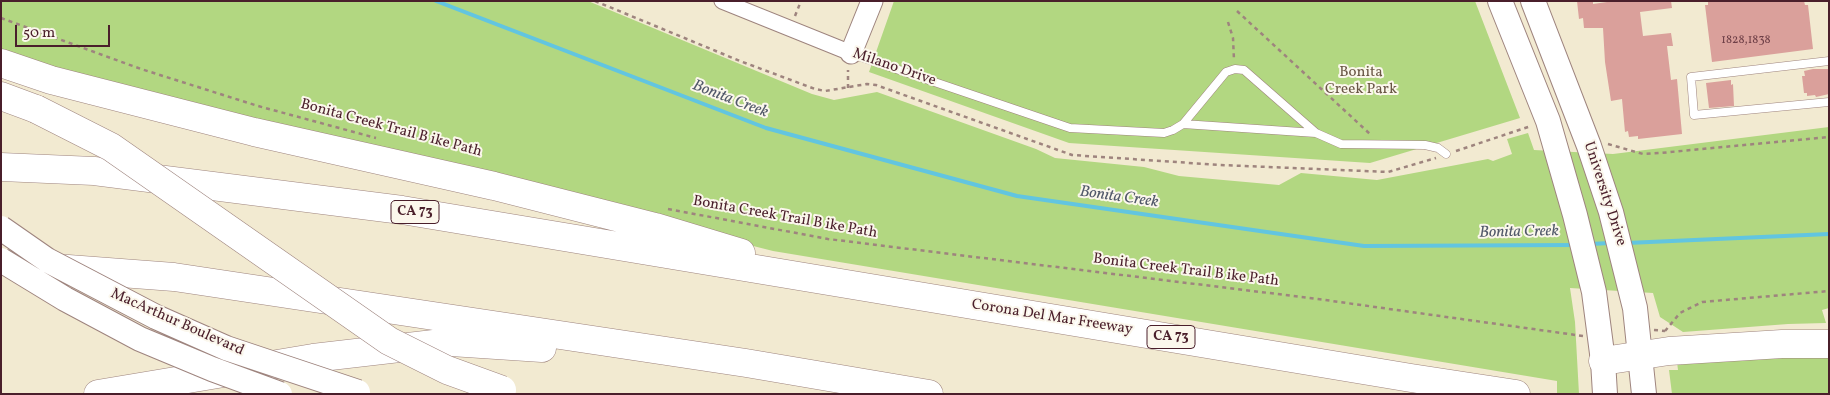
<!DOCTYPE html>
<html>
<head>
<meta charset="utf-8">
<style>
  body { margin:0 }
  #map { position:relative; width:1830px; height:395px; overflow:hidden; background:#f2ead1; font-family:Vollkorn,serif }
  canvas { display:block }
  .frame { position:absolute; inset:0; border:2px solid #4a1f2b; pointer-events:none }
  .scale { position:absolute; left:15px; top:25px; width:95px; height:22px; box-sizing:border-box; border:2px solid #4a1f2b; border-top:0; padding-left:6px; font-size:15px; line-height:18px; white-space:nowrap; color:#4a1f2b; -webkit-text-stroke:4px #fbf7ec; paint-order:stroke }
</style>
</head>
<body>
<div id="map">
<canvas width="1830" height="395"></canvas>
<div class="frame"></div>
<div class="scale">50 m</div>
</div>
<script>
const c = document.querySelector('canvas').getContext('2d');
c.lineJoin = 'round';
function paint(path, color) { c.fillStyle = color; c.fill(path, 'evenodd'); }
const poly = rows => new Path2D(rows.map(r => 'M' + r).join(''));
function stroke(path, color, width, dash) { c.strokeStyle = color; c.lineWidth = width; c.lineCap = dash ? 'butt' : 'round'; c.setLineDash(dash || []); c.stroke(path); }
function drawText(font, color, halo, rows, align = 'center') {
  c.font = font + ' Vollkorn,serif'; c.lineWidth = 4; c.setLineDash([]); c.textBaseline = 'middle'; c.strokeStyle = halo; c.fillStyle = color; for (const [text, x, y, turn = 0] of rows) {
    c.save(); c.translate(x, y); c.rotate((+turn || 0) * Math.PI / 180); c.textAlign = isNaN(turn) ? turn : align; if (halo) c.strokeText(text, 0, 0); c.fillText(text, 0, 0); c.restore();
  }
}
const green = poly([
  [1,1,588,1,812,94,834,100,877,92,1036,149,1055,158,1144,167,1179,176,1279,185,1301,173,1377,180,1488,159,1493,161,1512,154,1507,139,1528,133,1534,150,1613,154,1829,127,1829,308,1822,310,1826,323,1788,324,1683,332,1660,317,1653,293,1570,288,1575,322,1579,394,1557,394,1557,381,773,251,70,73,1,51],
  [894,1,1475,1,1520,118,1370,163,1069,143,869,72],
  [1829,354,1829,394,1672,394,1669,370,1678,370,1677,362]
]);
const stream = poly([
  [436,1,766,128,1017,196,1364,246,1575,245],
  [1627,243,1829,234],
  [1590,244,1610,243]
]);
const building = poly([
  [1577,1,1593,1,1593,4,1614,1,1671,1,1672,8,1640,12,1643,36,1671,33,1673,46,1667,46,1671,80,1677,79,1682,134,1638,139,1638,136,1629,137,1628,131,1625,132,1622,99,1611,101,1605,62,1603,28,1584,28,1583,18,1579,19],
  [1708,1,1804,1,1805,5,1808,5,1813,49,1712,62,1705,5,1708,5],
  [1813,69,1829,69,1829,94,1816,97,1815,95,1807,96,1807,93,1804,93,1802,76,1805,76,1804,71],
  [1731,80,1731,85,1733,84,1734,106,1709,108,1706,83]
]);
const path = poly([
  [595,1,740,61,815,89,825,91,867,84,876,85,1072,155,1220,165,1388,172,1436,158],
  [1237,11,1370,134],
  [795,16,801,1],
  [1,18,141,69,258,106,376,138],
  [1228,22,1233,38,1234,60],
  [848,88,848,70],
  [1608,144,1643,154,1660,153,1829,137],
  [1456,151,1531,126],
  [668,209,828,239,1318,299,1583,336],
  [1654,330,1665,331],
  [1665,331,1680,313,1702,302,1829,291]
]);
const lane = poly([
  [852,54,1070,128,1164,133,1173,130,1183,124,1316,133,1244,70,1235,69,1226,72,1183,124],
  [1829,61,1691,77,1694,115,1829,102],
  [1316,133,1341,144,1425,145,1438,148,1446,154]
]);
const street = poly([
  [722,1,851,53]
]);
const secondary = poly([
  [851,53,872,1]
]);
const primary = poly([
  [1500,1,1548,121,1575,215,1594,292,1603,361,1605,394],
  [1533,1,1589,146,1611,212,1635,308,1644,394]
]);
const highway = poly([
  [1,63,51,80,254,132,494,186,655,227,741,253],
  [1,96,36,109],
  [1,167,94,171,402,210,1411,378,1516,394],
  [55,268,174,277,746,363,929,394],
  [1603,361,1669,351,1782,344,1829,344],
  [98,394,313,358,451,342,542,348]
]);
const primaryBridge = poly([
  [1,228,47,260,156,317,226,348,358,392],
  [1,260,65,299,140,339,212,369,280,394]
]);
const highwayBridge = poly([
  [36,109,111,147,389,341,447,370,502,390]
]);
const numberNames = [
  ["1828,1838",1746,41]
];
const shields = [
  [415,212,48],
  [1171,337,48]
];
const shieldNames = [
  ["CA 73",415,212],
  ["CA 73",1171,337]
];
const streetNames = [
  ["Milano Drive",894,68,19],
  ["Bonita Creek Trail B ike Path",391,129,15],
  ["University Drive",1604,194,72],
  ["Bonita Creek Trail B ike Path",785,218,10],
  ["Bonita Creek Trail B ike Path",1186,271,7],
  ["Corona Del Mar Freeway",1052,318,9],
  ["MacArthur Boulevard",177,323,24]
];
const parkNames = [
  ["Bonita",1361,73],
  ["Creek Park",1361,90]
];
const waterNames = [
  ["Bonita Creek",730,100,21],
  ["Bonita Creek",1119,198,8],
  ["Bonita Creek",1519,233,-1]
];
paint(green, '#b2d781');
stroke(stream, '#62c5e0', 4);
paint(building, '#daa09b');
stroke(lane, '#9e847e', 9);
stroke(street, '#9e847e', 17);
stroke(secondary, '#9e847e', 23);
stroke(primary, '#9e847e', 26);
stroke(highway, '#9e847e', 29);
stroke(path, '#9e847e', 2.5, [4, 4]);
stroke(lane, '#fff', 8);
stroke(street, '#fff', 15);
stroke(secondary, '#fff', 21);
stroke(primary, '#fff', 24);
stroke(highway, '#fff', 28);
stroke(primaryBridge, '#9e847e', 26, []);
stroke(highwayBridge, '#9e847e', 29, []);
stroke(primaryBridge, '#fff', 24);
stroke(highwayBridge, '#fff', 28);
drawText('12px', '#6e3f47', null, numberNames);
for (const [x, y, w] of shields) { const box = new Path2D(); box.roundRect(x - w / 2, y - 11.5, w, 23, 4); c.fillStyle = '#fbf7ec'; c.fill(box); stroke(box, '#4a1f2b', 1); }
drawText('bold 14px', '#4a1f2b', null, shieldNames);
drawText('15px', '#4a1f2b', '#fbf7ec', streetNames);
drawText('15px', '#695645', '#fbf7ec', parkNames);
drawText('italic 16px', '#52596a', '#fbf7ec', waterNames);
</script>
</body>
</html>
